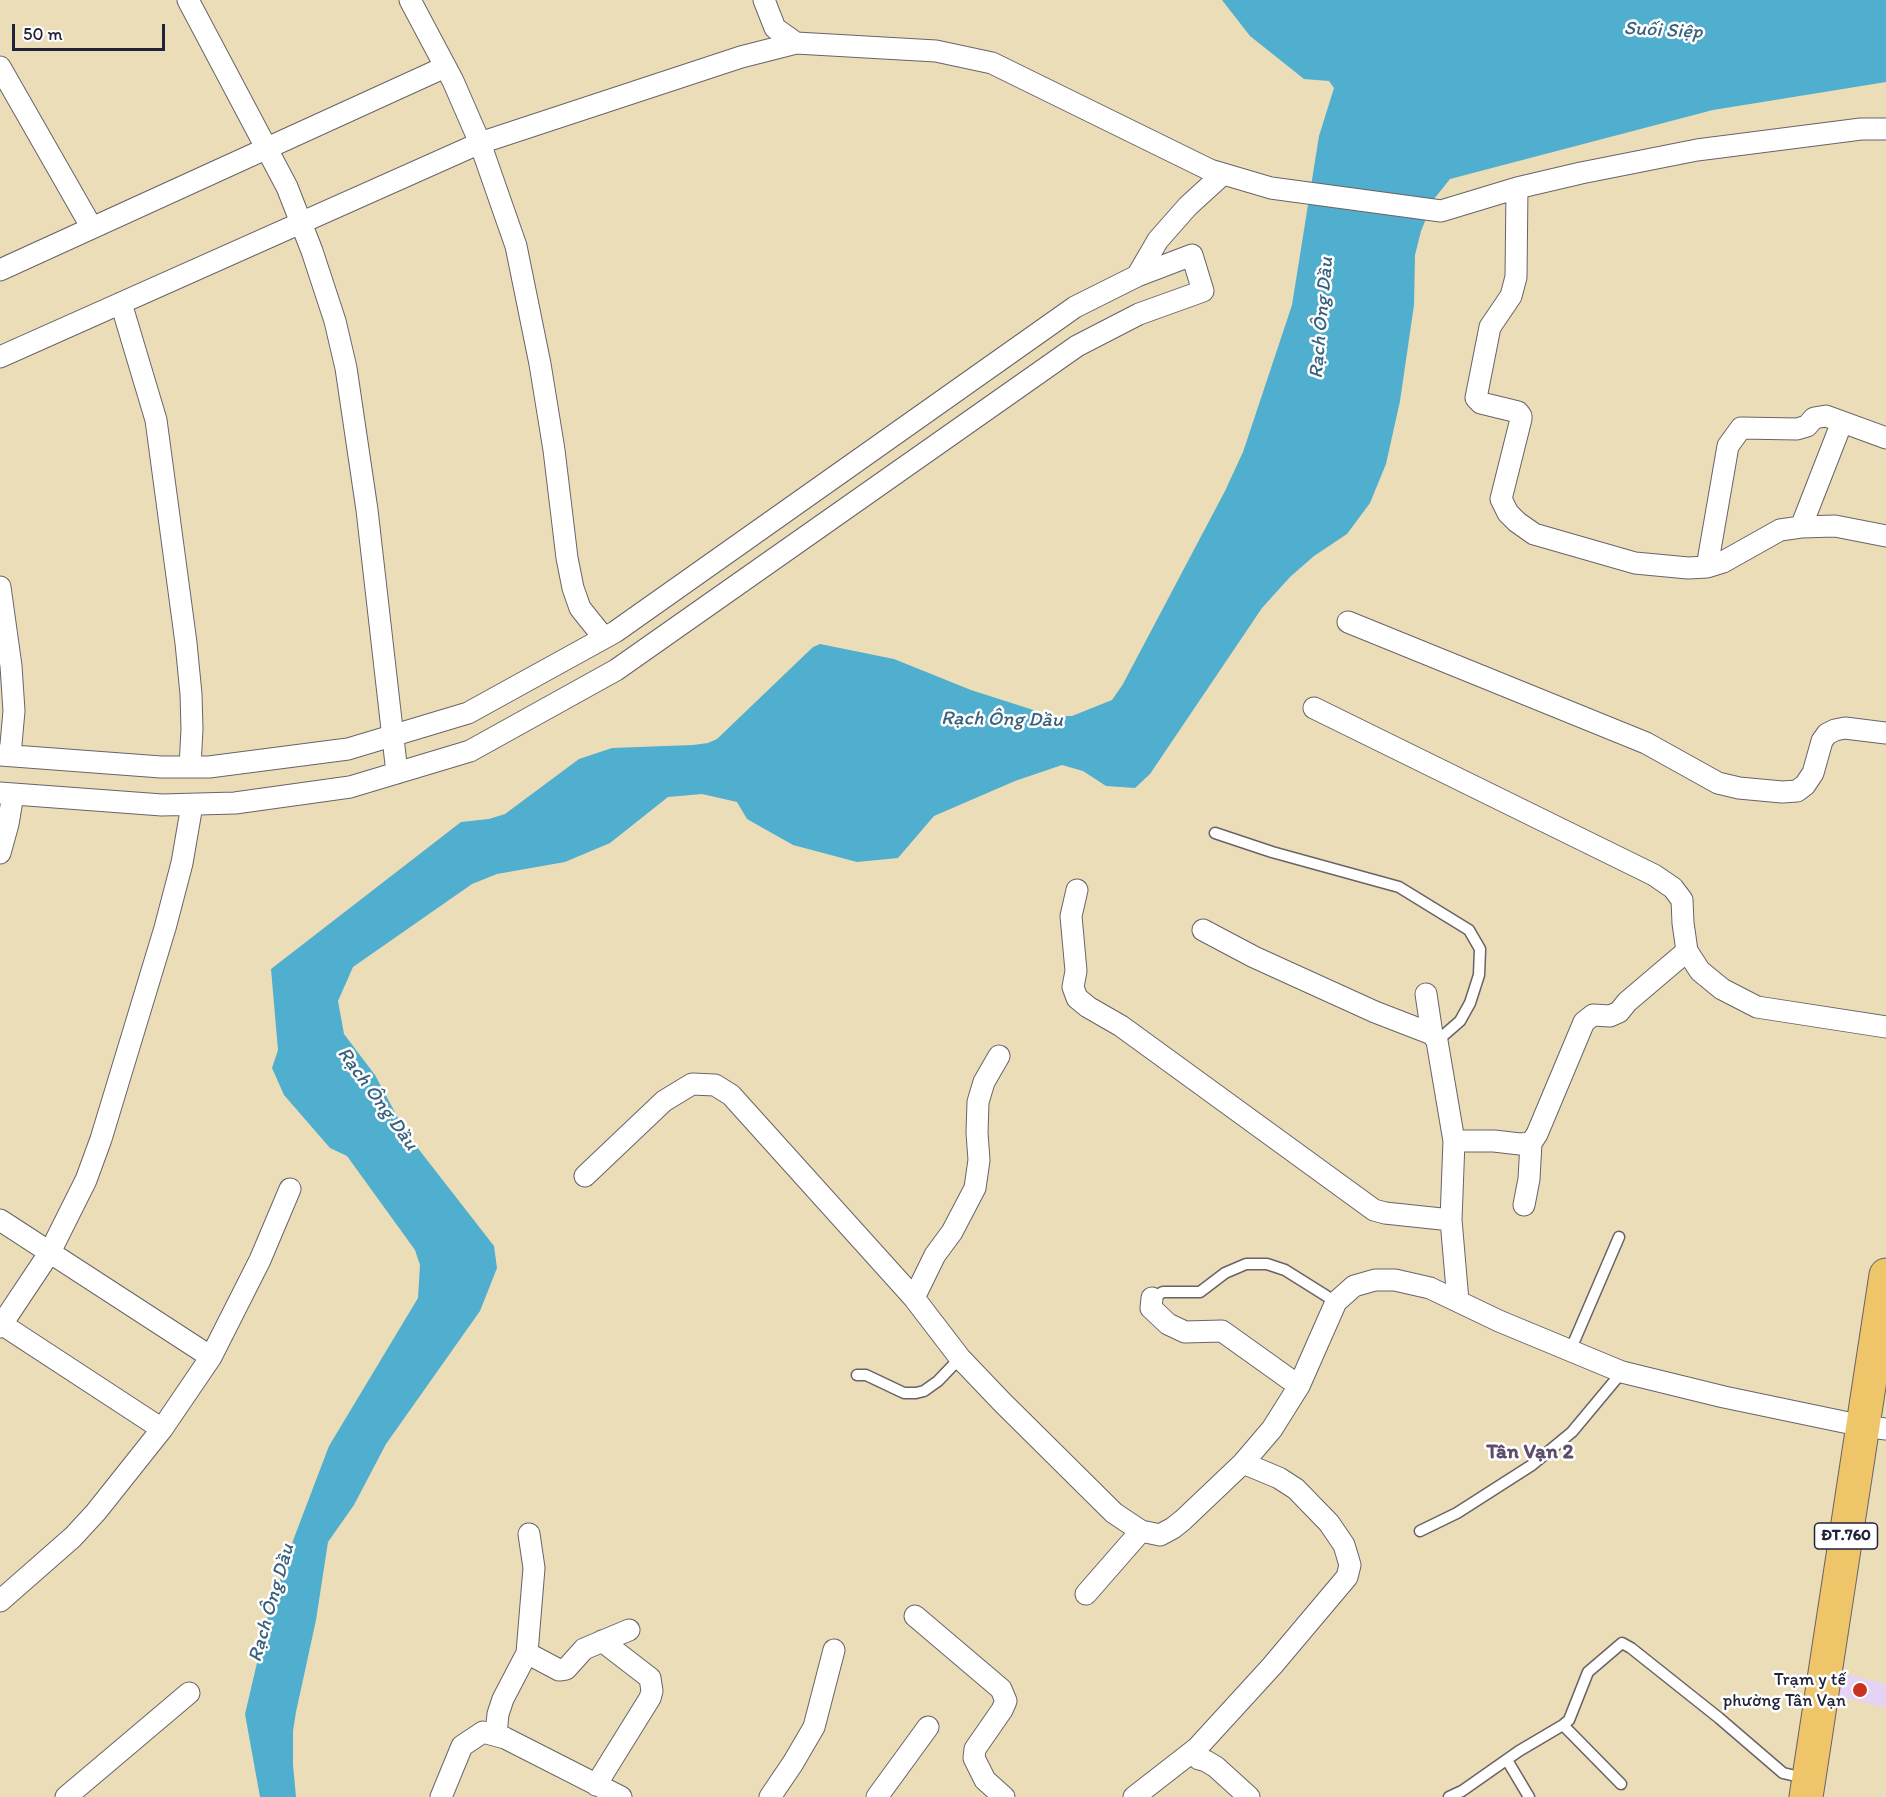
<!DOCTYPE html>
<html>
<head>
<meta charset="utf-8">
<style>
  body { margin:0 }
  #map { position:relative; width:1886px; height:1797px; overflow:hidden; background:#ecddb9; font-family:Itim,sans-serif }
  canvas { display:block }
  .scale { position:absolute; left:12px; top:24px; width:153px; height:27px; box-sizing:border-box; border:3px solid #22223b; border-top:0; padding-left:8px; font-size:18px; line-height:21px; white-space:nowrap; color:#22223b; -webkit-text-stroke:4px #fff; paint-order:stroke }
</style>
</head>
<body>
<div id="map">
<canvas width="1886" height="1797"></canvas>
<div class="scale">50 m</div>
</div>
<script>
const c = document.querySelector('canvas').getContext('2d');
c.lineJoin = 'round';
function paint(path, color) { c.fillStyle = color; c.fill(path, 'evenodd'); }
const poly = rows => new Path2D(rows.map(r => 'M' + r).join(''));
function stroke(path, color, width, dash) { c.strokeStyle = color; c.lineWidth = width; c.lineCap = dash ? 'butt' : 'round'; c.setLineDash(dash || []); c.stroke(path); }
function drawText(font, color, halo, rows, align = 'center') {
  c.font = font + ' Itim,sans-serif'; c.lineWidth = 5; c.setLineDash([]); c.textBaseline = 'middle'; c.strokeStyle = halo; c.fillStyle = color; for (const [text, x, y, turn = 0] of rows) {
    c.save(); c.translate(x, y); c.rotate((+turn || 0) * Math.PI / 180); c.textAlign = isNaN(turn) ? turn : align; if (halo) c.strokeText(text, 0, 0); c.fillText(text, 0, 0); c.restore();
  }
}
const built = poly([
  [1837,1672,1886,1684,1886,1708,1834,1695]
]);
const water = poly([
  [1222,0,1886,0,1886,82,1713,110,1450,179,1434,199,1421,231,1415,255,1414,305,1400,401,1386,464,1370,503,1347,534,1314,556,1290,577,1262,608,1150,774,1135,788,1106,786,1083,771,1062,765,1015,781,934,816,898,858,857,862,793,845,747,819,737,802,702,794,668,797,610,843,565,862,497,874,472,884,353,967,338,1001,344,1034,375,1075,406,1133,494,1246,497,1268,480,1311,386,1444,354,1505,328,1542,316,1620,296,1712,293,1731,293,1765,296,1797,260,1797,245,1714,268,1616,294,1538,329,1446,418,1298,420,1265,415,1250,347,1156,330,1148,284,1095,272,1068,278,1050,271,969,461,822,489,819,505,814,579,759,612,748,693,745,708,743,717,739,813,647,820,644,894,659,971,690,1052,716,1072,716,1112,700,1123,684,1225,491,1243,452,1292,305,1319,136,1334,88,1329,81,1304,79,1250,36]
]);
const lane = poly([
  [1215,833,1272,852,1399,887,1469,930,1480,949,1479,975,1470,1003,1460,1021,1437,1041],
  [1152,1298,1163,1292,1200,1292,1225,1273,1246,1264,1267,1264,1285,1270,1336,1302],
  [1570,1351,1619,1237],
  [857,1375,866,1375,904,1393,916,1393,924,1391,938,1381,960,1358],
  [1420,1531,1457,1513,1532,1465,1572,1432,1622,1372],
  [1563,1725,1621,1784],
  [1507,1760,1529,1797],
  [1449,1797,1462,1791,1519,1751,1563,1725,1569,1720,1588,1672,1622,1643,1631,1648,1719,1718,1783,1773,1804,1778]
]);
const street = poly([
  [188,0,287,187,312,251,335,321,346,368,367,510,397,773],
  [410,0,453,81,480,143,516,246,540,364,554,450,567,558,573,588,580,608,604,638],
  [764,0,775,28,796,43,936,51,992,63,1210,170,1271,188,1441,211,1517,188,1581,173,1697,150,1861,129,1886,129],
  [0,67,92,228],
  [1517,188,1516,277,1511,296,1490,327,1476,398,1481,403,1518,412,1521,416,1521,419,1501,499,1508,513,1517,522,1534,534,1635,563,1688,568,1707,567,1723,562,1780,530,1801,527,1835,526,1886,536],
  [0,270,445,67],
  [1137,276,1158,240,1188,206,1223,174],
  [121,303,156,420,186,643,191,694,192,729,190,767],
  [0,357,480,143,741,57,796,43],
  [1801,527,1842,422],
  [1707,567,1728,446,1741,428,1797,429,1807,426,1814,418,1826,416,1886,438],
  [0,587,11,666,14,711,10,755],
  [1348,622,1646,743,1718,783,1739,788,1782,792,1797,791,1805,785,1813,773,1822,741,1827,734,1835,730,1845,728,1886,733],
  [1314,708,1654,875,1673,888,1682,900,1683,923,1687,951,1700,971,1722,989,1757,1007,1886,1027],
  [0,755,161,767,209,767,348,749,468,713,615,632,1075,307,1137,276,1192,255,1203,291,1139,314,1077,346,616,670,470,751,350,787,235,803,162,805,0,793],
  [0,853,8,824,13,794],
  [1077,890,1071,916,1076,971,1073,987,1077,998,1088,1007,1121,1026,1374,1210,1385,1213,1451,1220],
  [1203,930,1254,957,1375,1012,1432,1034],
  [1426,994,1432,1034,1437,1041,1454,1141,1451,1220,1458,1301],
  [1454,1141,1494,1141,1520,1144,1531,1143,1537,1134,1584,1022,1593,1015,1610,1016,1619,1012,1627,1002,1687,951],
  [585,1176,664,1101,692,1084,715,1085,731,1095,914,1298,960,1358,1002,1402,1114,1513,1141,1531,1160,1535,1173,1528,1183,1520,1243,1463,1272,1429,1299,1386,1336,1302,1354,1286,1375,1280,1395,1280,1430,1288,1499,1321,1622,1372,1724,1397,1863,1426,1886,1429],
  [1524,1205,1529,1179,1531,1143],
  [0,1220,211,1357],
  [914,1298,935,1255,952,1232,975,1188,979,1160,977,1133,978,1102,984,1082,999,1056],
  [1152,1298,1151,1308,1168,1324,1185,1332,1222,1331,1299,1386],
  [0,1323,162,1429],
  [0,1327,50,1252,86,1180,101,1139,165,928,182,863,192,805],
  [1086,1594,1141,1531],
  [0,1601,73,1537,96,1512,162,1429,211,1357,260,1260,290,1189],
  [915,1616,1001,1689,1006,1701,1002,1710,975,1749,974,1758,985,1780,1004,1797],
  [527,1653,559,1670,566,1669,584,1649,629,1630],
  [496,1734,498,1714,503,1699,527,1653,534,1568,529,1534],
  [1192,1752,1199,1759,1206,1761,1216,1767,1249,1797],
  [596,1785,650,1698,652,1691,650,1678,602,1641],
  [66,1797,189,1693],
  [441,1797,462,1746,483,1732,505,1738,621,1797],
  [770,1797,793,1763,814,1727,834,1650],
  [877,1797,928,1727],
  [1134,1797,1197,1748,1272,1666,1347,1577,1350,1565,1344,1545,1329,1523,1296,1489,1279,1478,1243,1463]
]);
const primary = poly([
  [1806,1797,1886,1275]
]);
const markers = [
  [1860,1690,8,"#c8321e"]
];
const shields = [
  [1846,1536,63]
];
const shieldNames = [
  ["ĐT.760",1846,1536]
];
const poiNames = [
  ["Trạm y tế",1846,1680],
  ["phường Tân Vạn",1846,1701]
];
const waterNames = [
  ["Suối Siệp",1663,31,3],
  ["Rạch Ông Dầu",1322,318,-85],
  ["Rạch Ông Dầu",1002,720,1],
  ["Rạch Ông Dầu",377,1099,54],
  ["Rạch Ông Dầu",272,1603,-74]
];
const quarterNames = [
  ["Tân Vạn 2",1530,1453]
];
paint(built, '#e4d3f2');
paint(water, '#50aece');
stroke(lane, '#696367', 13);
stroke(street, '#696367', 23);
stroke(primary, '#696367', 35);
stroke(lane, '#fff', 10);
stroke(street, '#fff', 21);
stroke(primary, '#eec569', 33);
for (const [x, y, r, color] of markers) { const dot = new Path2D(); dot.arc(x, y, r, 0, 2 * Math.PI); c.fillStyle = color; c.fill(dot); stroke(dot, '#fff', 2); }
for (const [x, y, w] of shields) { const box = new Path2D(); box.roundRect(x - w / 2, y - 13, w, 26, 4.5); c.fillStyle = '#fff'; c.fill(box); stroke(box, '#22223b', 1.5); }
drawText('bold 16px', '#22223b', null, shieldNames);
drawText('18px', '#22223b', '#fff', poiNames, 'right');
drawText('italic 20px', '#37617d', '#fff', waterNames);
drawText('bold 21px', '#5e4c6b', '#fff', quarterNames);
</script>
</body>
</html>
